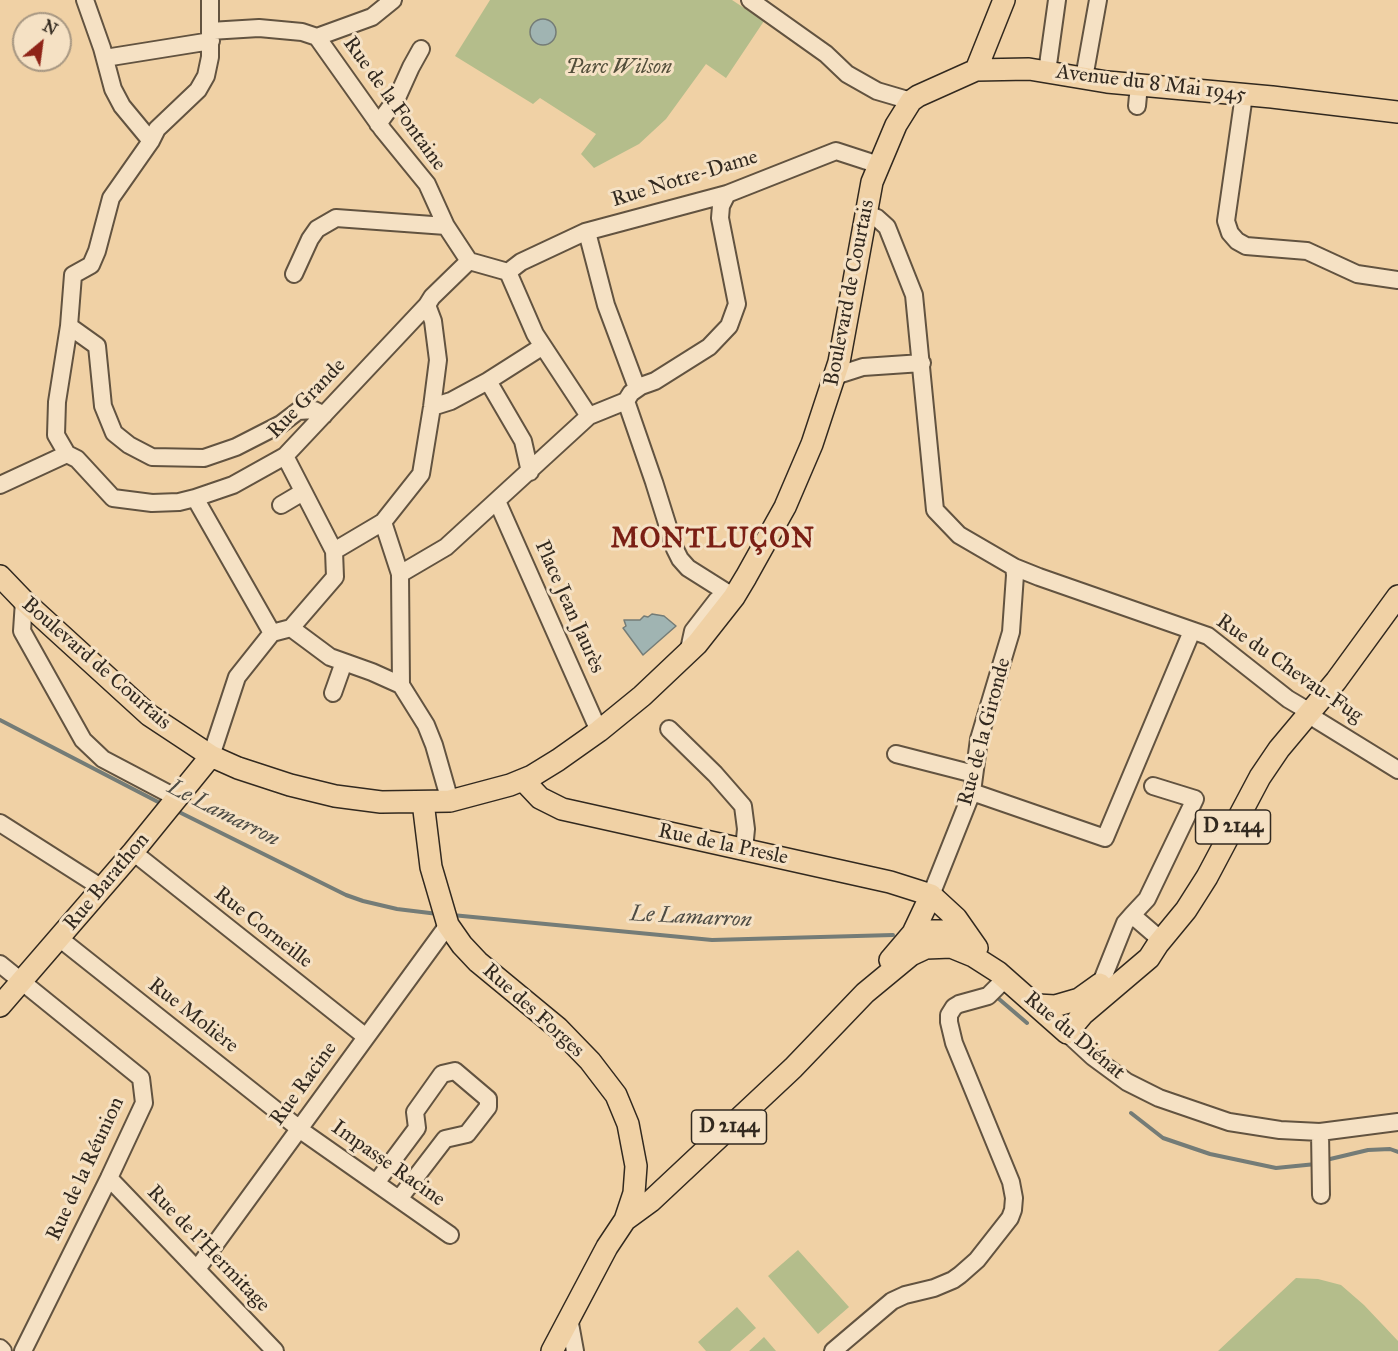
<!DOCTYPE html>
<html>
<head>
<meta charset="utf-8">
<style>
  body { margin:0 }
  #map { position:relative; width:1398px; height:1351px; overflow:hidden; background:#f0d1a5; font-family:"IM FELL Great Primer",serif }
  canvas { display:block }
  .north { position:absolute; left:12px; top:12px; width:60px; height:60px; box-sizing:border-box; background:#f5e1c4; border:2px solid #a79782; border-radius:50%; rotate:29deg; font-size:16px; font-weight:700; line-height:24px; text-align:center; color:#32291f }
  .north::after { content:''; display:block; margin:auto; width:21px; height:27px; background:#8f2418; clip-path:polygon(50% 0,100% 100%,50% 72%,0 100%) }
</style>
</head>
<body>
<div id="map">
<canvas width="1398" height="1351"></canvas>
<div class="north">N</div>
</div>
<script>
const c = document.querySelector('canvas').getContext('2d');
c.lineJoin = 'round';
function paint(path, color) { c.fillStyle = color; c.fill(path, 'evenodd'); }
const poly = rows => new Path2D(rows.map(r => 'M' + r).join(''));
function stroke(path, color, width, dash) { c.strokeStyle = color; c.lineWidth = width; c.lineCap = dash ? 'butt' : 'round'; c.setLineDash(dash || []); c.stroke(path); }
function drawText(font, color, halo, rows, align = 'center') {
  c.font = font + ' "IM FELL Great Primer",serif'; c.lineWidth = 6; c.setLineDash([]); c.textBaseline = 'middle'; c.strokeStyle = halo; c.fillStyle = color; for (const [text, x, y, turn = 0] of rows) {
    c.save(); c.translate(x, y); c.rotate((+turn || 0) * Math.PI / 180); c.textAlign = isNaN(turn) ? turn : align; if (halo) c.strokeText(text, 0, 0); c.fillText(text, 0, 0); c.restore();
  }
}
const green = poly([
  [490,0,732,0,764,21,726,78,706,64,666,119,639,144,594,168,581,154,596,134,540,98,533,104,455,56],
  [798,1250,849,1307,818,1334,768,1276],
  [1296,1278,1318,1279,1341,1285,1364,1305,1398,1341,1398,1351,1218,1351],
  [737,1307,756,1328,730,1351,706,1351,698,1342],
  [764,1337,776,1351,749,1351]
]);
const water = poly([
  '530 32a13 13 0 1 1 26 0a13 13 0 1 1-26 0Z',
  [652,614,664,616,676,626,643,655,623,628,626,626,624,620,640,620,644,616,648,617,652,614]
]);
const stream = poly([
  [0,720,162,804],
  [177,811,346,895,363,901,397,909,438,914],
  [452,915,712,940,893,935],
  [999,999,1027,1023],
  [1131,1113,1163,1138,1210,1154,1276,1168,1316,1164],
  [1326,1160,1368,1150,1390,1149,1398,1152]
]);
const minor = poly([
  [85,0,102,48,113,89,122,106,151,141],
  [750,0,826,54,847,74,877,91,911,101],
  [210,31,259,28,302,32,317,37],
  [317,37,383,130,427,184,446,226,469,261],
  [317,37,372,17,393,0],
  [105,58,211,41],
  [1047,72,1057,0],
  [1084,78,1098,0],
  [1244,95,1226,221,1230,233,1237,241,1246,246,1307,251,1357,274,1398,280],
  [1137,106,1139,85],
  [378,124,397,98,411,67,421,49],
  [865,213,877,218,887,227,914,295,935,510,959,535,1014,567,1039,577,1208,636,1288,699,1310,712,1317,720,1398,770],
  [587,232,606,305,637,388],
  [469,261,508,272],
  [508,272,521,262,585,232,727,194,836,151,879,165],
  [508,272,535,334,589,416],
  [294,274,310,239,317,229,336,218,446,226],
  [69,326,97,346,103,406,114,433,129,445,152,457,204,458,236,447,281,424,298,411,314,410,324,415],
  [835,376,863,367,922,363],
  [488,381,523,441,530,472],
  [626,401,631,393,641,386,655,381,709,347,729,326,737,304,720,218,721,206,727,194],
  [432,407,451,401,488,381,543,346],
  [67,454,77,459,113,498,152,503,179,502,195,498,233,485,285,456,427,305,432,297,469,261],
  [67,454,56,435,57,402,69,326,73,275,91,265,97,251,111,198,151,141,157,129,198,90,206,76,210,57,210,0],
  [0,485,67,454],
  [195,498,272,633],
  [497,501,599,731],
  [281,505,303,492],
  [383,522,400,574,401,685,426,725,434,745,450,801],
  [334,551,383,522,421,474,432,407,438,360,433,321,427,305],
  [400,574,446,547,589,416,626,401,654,482,675,549,680,559,688,568,734,597],
  [24,601,22,631,83,740,103,759,177,798],
  [291,628,330,657,372,672,401,685],
  [272,633,291,628,335,577,334,551,285,456],
  [688,654,693,631,717,600,734,597],
  [333,693,344,662],
  [669,729,715,774,743,806,746,829,744,849],
  [896,754,974,774],
  [211,756,237,677,272,633],
  [972,792,1105,838,1192,631],
  [0,823,102,888],
  [133,852,366,1037],
  [931,895,972,792,979,739,1011,632,1015,575,1014,567],
  [1132,915,1147,899,1195,799,1153,786],
  [59,938,306,1134,450,1235],
  [0,964,141,1078,144,1103,109,1178,23,1351],
  [1101,983,1125,923,1132,915,1161,940],
  [1067,1033,1093,1057,1127,1082,1159,1098,1229,1122,1280,1130,1320,1132,1398,1122],
  [1320,1132,1321,1195],
  [109,1178,275,1351],
  [376,1183,417,1128,415,1112,442,1074,455,1071,488,1099,488,1107,467,1134,445,1139,399,1199],
  [197,1269,448,925],
  [569,1318,575,1351],
  [0,1348,3,1351],
  [833,1351,892,1301,905,1295,934,1288,953,1280,960,1275,977,1260,1010,1218,1013,1210,1014,1198,1011,1182,954,1043,949,1022,949,1015,954,1007,959,1004,988,996,1006,978]
]);
const major = poly([
  [976,70,1004,0],
  [0,576,24,601,149,715,211,756,238,768,290,785,335,796,381,802,450,801,510,785,532,776,558,760,599,731,642,696,697,644,734,597,746,577,785,507,812,444,839,362,872,182,896,125,911,101,918,96,976,70,1029,69,1107,82,1272,97,1398,112],
  [523,780,540,798,562,809,890,882,931,895,956,918,977,948],
  [423,802,431,867,448,925,462,945,478,962,558,1028,590,1061,616,1095,628,1124,636,1166,634,1193,625,1220,607,1247,552,1351],
  [913,933,924,931,947,931,971,944],
  [890,960,913,933,931,895],
  [1037,1005,1055,1006,1079,999,1100,984],
  [0,1006,133,852,211,756],
  [625,1220,651,1201,793,1068,865,993,911,955,926,948,951,947,973,956,998,972,1067,1033,1083,1014,1149,958,1158,944,1186,910,1207,877,1260,777,1279,749,1336,681,1398,596]
]);
const shields = [
  [1233,827,75],
  [729,1127,75]
];
const shieldNames = [
  ["D 2144",1233,827],
  ["D 2144",729,1127]
];
const parkNames = [
  ["Parc Wilson",619,68]
];
const streetNames = [
  ["Avenue du 8 Mai 1945",1151,84,7],
  ["Rue de la Fontaine",394,104,54],
  ["Rue Notre-Dame",685,179,-17],
  ["Boulevard de Courtais",850,293,-79],
  ["Rue Grande",307,399,-46],
  ["Place Jean Jaurès",569,607,66],
  ["Boulevard de Courtais",96,664,41],
  ["Rue du Chevau-Fug",1289,669,35],
  ["Rue de la Gironde",985,732,-75],
  ["Rue de la Presle",723,845,12],
  ["Rue Barathon",107,882,-50],
  ["Rue Corneille",263,928,38],
  ["Rue des Forges",533,1011,42],
  ["Rue Molière",193,1016,38],
  ["Rue du Diénat",1074,1036,40],
  ["Rue Racine",304,1084,-54],
  ["Impasse Racine",388,1164,35],
  ["Rue de la Réunion",86,1169,-65],
  ["Rue de l'Hermitage",208,1249,46]
];
const waterNames = [
  ["Le Lamarron",223,814,27],
  ["Le Lamarron",691,918,3]
];
const districtNames = [
  ["MONTLUÇON",713,540]
];
paint(green, '#b4bd8b');
paint(water, '#a0b4b2');
stroke(water, '#747c77', 1.5);
stroke(stream, '#747c77', 4);
stroke(minor, '#625340', 20);
stroke(major, '#32291f', 24);
stroke(minor, '#f5e1c4', 16);
stroke(major, '#f0d1a5', 21);
for (const [x, y, w] of shields) { const box = new Path2D(); box.roundRect(x - w / 2, y - 17, w, 34, 4.5); c.fillStyle = '#f5e1c4'; c.fill(box); stroke(box, '#32291f', 1.5); }
drawText('bold 20px', '#32291f', null, shieldNames);
drawText('italic 21px', '#524e3a', '#f5e1c4', parkNames);
drawText('21px', '#32291f', '#f5e1c4', streetNames);
drawText('italic 22px', '#4e4c44', '#f5e1c4', waterNames);
c.letterSpacing = '1.5px';
drawText('bold 27px', '#7a1f14', '#f5e1c4', districtNames);
c.letterSpacing = '0px';
</script>
</body>
</html>
